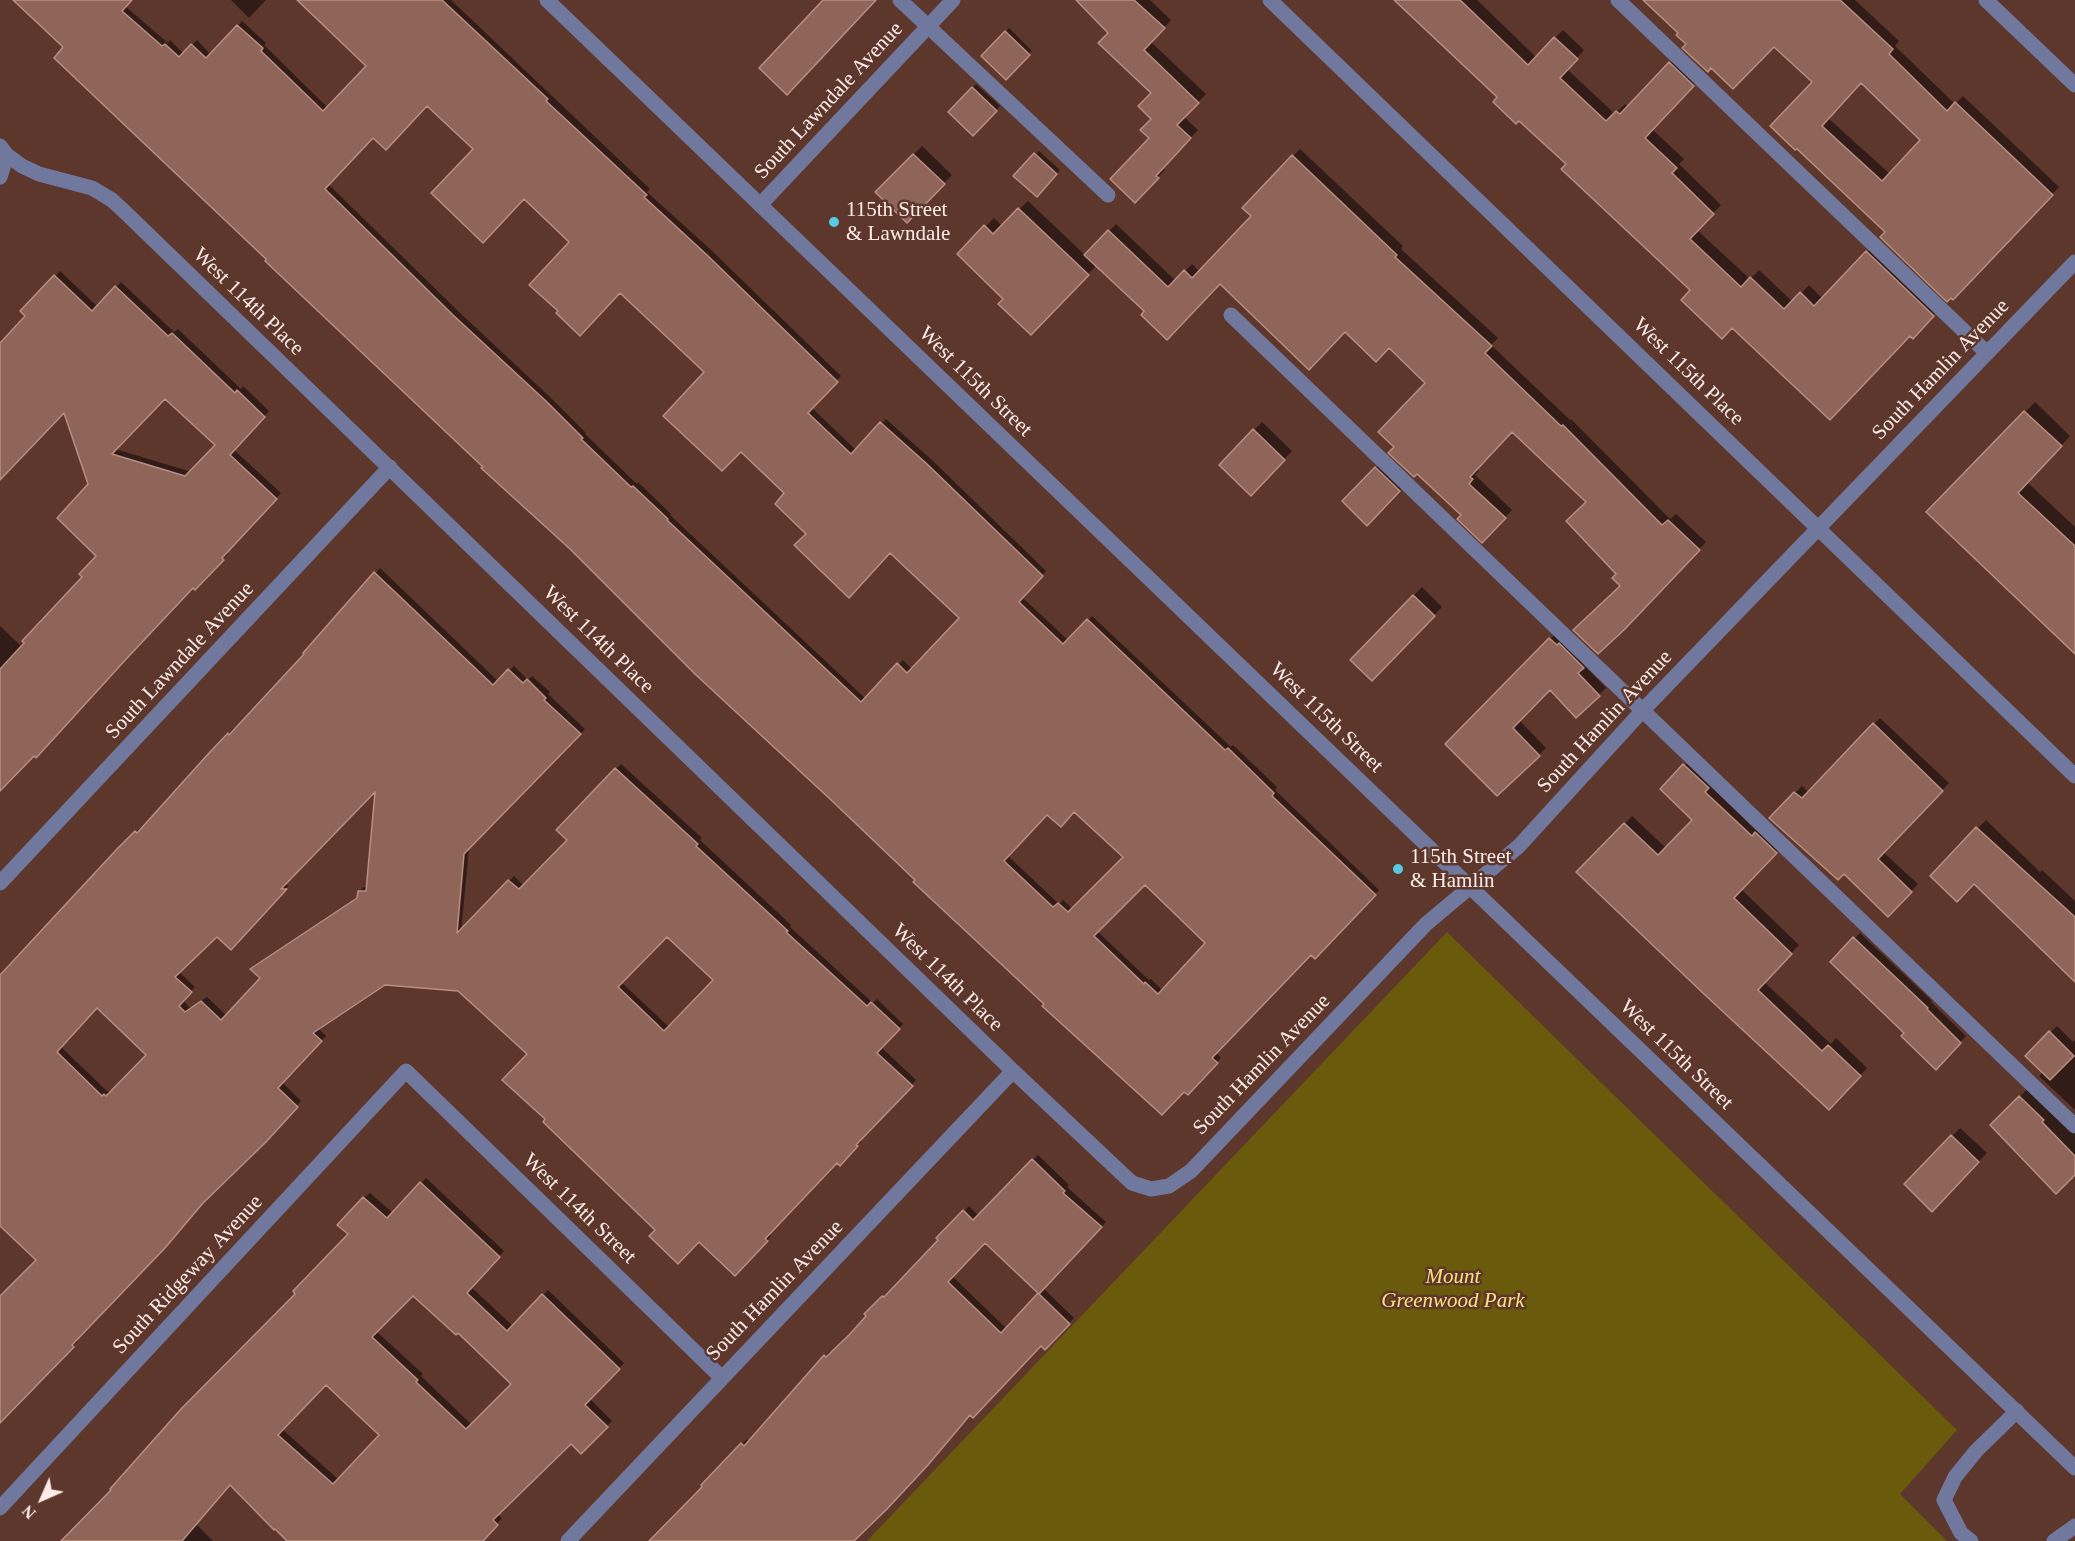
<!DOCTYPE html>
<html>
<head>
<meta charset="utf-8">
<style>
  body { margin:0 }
  #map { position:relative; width:2075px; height:1541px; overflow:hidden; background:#5d362c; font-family:Georgia,serif }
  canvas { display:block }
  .north { position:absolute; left:12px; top:1469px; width:60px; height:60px; -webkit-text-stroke:4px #5d362c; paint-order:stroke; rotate:225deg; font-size:16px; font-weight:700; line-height:24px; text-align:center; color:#fcede9 }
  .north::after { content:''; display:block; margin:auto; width:21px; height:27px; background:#fcede9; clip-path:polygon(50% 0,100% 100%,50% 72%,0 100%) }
</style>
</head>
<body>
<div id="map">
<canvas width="2075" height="1541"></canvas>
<div class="north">N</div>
</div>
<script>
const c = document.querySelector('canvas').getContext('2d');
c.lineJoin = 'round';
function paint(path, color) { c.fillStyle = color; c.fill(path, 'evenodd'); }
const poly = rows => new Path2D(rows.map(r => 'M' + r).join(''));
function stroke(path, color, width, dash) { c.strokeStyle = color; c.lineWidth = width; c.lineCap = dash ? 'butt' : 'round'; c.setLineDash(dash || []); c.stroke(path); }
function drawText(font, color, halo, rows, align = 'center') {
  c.font = font + ' Georgia,serif'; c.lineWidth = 5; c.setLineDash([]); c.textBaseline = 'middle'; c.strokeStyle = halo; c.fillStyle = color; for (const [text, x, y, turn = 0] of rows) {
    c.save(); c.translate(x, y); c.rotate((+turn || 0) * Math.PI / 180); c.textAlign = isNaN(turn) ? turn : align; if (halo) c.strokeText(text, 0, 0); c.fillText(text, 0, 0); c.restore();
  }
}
const green = poly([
  [1447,932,1957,1430,1900,1494,1947,1541,867,1541]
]);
const shadow = poly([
  [15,0,131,0,125,6,168,43,170,40,184,54,197,40,211,55,242,21,266,43,264,45,328,108,368,66,300,0,451,0,650,189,647,192,711,250,841,376,811,407,857,451,886,419,932,460,1046,571,1022,597,1069,641,1092,616,1231,747,1233,745,1277,787,1275,790,1379,890,1315,957,1311,953,1216,1053,1221,1058,1188,1093,1046,1004,268,259,66,47],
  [427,105,571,242,532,285,580,333,620,291,706,372,786,492,808,534,890,551,961,618,912,669,903,660,866,699,670,515,671,514,638,482,637,484,585,434,586,433,551,398,458,311,328,184,373,136],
  [1074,810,1126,857,1073,909,1063,900,1059,904,1007,855,1047,813],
  [1145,883,1208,943,1163,991,1151,979,1149,980,1097,931],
  [231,0,266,0,249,18],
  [1078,0,1150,0,1171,20,1151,42,1206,94,1184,117,1198,130,1162,167,1165,170,1135,201,1151,138,1153,118,1153,93,1110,33],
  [1397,0,1477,0,1536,57,1563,30,1584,50,1567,69,1615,114,1625,104,1628,107,1678,55,1701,77,1652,129,1684,159,1679,164,1721,205,1697,230,1750,279,1759,270,1793,302,1809,285,1823,299,1875,244,1941,307,1912,337,1910,334,1733,326,1692,290,1568,163],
  [1645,0,1855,0,1899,41,1895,46,1955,104,1963,96,2059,187,1953,298,1887,232,1797,147,1813,83,1774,45,1688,44,1680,33],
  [1862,82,1922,140,1890,174,1828,118],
  [1009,28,1032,51,1006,78,983,56],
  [976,84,1000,106,973,134,950,112],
  [922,146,952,175,907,221,878,192],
  [1300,149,1403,246,1401,249,1498,338,1491,345,1570,420,1571,419,1670,519,1676,514,1706,542,1633,619,1618,574,1588,502,1513,430,1476,469,1479,471,1475,475,1512,510,1482,541,1463,515,1396,447,1427,382,1389,346,1220,282,1146,311,1097,265,1031,332,1005,299,959,254,994,218,1002,226,1028,201,1086,256,1116,224,1176,281,1192,264,1200,272,1253,216,1244,208],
  [1039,151,1060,170,1037,195,1016,176],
  [60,271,98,307,121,282,174,332,178,329,241,389,243,386,269,411,233,449,281,493,226,552,228,554,195,588,193,586,0,789,0,626,20,645,84,577,98,556,90,485,65,410,0,478,0,344,27,316,22,311],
  [165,397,217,445,192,472,115,449],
  [2035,402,2070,436,2027,482,2075,527,2075,653,1928,512],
  [1262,422,1292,451,1251,494,1221,465],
  [1380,464,1403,487,1367,524,1344,501],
  [380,568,498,681,514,666,528,680,532,676,550,692,548,694,585,729,469,848,461,932,514,876,524,886,569,840,558,830,621,764,702,838,700,840,791,925,790,927,873,1003,877,999,903,1024,881,1047,916,1080,860,1140,862,1141,844,1159,837,1161,769,1234,771,1236,735,1274,699,1240,657,1230,547,1119,529,1054,459,990,385,983,318,1028,326,1036,282,1082,301,1101,207,1197,75,1339,78,1341,43,1375,0,1422,0,1298,38,1260,0,1224,0,975,10,965,11,966,136,832,141,827,142,829,229,734,233,729,235,731,306,654,305,653],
  [377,788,368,887,364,887,359,891,359,896,257,964,252,969,262,978,227,1016,207,997,190,1008,183,1000,195,987,179,972,217,935,231,948,289,885,284,885],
  [667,935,715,980,669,1027,621,982],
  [97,1006,149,1055,112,1092,110,1090,108,1092,60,1046],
  [1422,587,1442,607,1372,679,1352,660],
  [1557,632,1590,660,1584,665,1606,688,1577,716,1550,688,1519,720,1546,748,1497,794,1447,744],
  [1880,718,1949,783,1883,852,1918,884,1888,915,1844,872,1771,818,1802,786,1809,793],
  [1692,758,1783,845,1741,889,1799,945,1764,982,1831,1044,1836,1038,1867,1068,1837,1101,1579,872,1632,816,1667,849,1695,820,1662,789],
  [1986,820,2040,872,2042,870,2075,901,2075,964,1974,882,1932,876],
  [1860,933,1932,1001,1931,1002,1966,1036,1936,1067,1906,1033,1832,962],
  [2057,1026,2073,1042,2075,1040,2075,1110,2039,1076,2043,1072,2027,1056],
  [2031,1085,2075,1126,2075,1173,1993,1125],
  [1960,1128,1987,1153,1932,1209,1906,1184],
  [1038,1155,1069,1185,1067,1187,1106,1222,1043,1288,1074,1318,1045,1348,1041,1344,970,1413,852,1541,651,1541,704,1487,703,1485,742,1444,747,1439,749,1442,825,1356,830,1351,832,1353,868,1316,866,1314,888,1292,889,1293,940,1240,938,1238,969,1206,979,1216],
  [985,1241,1040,1293,1007,1329,952,1276],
  [426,1178,504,1251,471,1287,513,1326,548,1290,624,1363,590,1399,612,1421,581,1452,571,1442,497,1514,502,1518,481,1541,290,1541,230,1484,196,1524,213,1541,65,1541,297,1294,350,1234,339,1224,364,1198,370,1193,393,1213],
  [413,1294,458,1331,513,1384,472,1425,421,1376,423,1374,376,1331],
  [326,1383,381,1435,339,1480,282,1429]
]);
const building = poly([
  [13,0,132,0,122,11,162,46,165,44,179,57,191,44,206,58,237,25,263,48,261,51,323,111,366,66,297,0,442,0,548,99,546,101,647,195,644,197,707,255,838,382,808,413,851,454,880,422,927,464,1043,576,1019,602,1063,644,1087,619,1225,750,1228,748,1274,793,1272,796,1376,895,1315,959,1311,955,1212,1058,1218,1063,1188,1095,1184,1092,1162,1115,1042,1006,1044,1004,913,882,915,880,830,799,696,675,570,549,481,468,483,467,265,261,266,259,54,58,63,47,13,0],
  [427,106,473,149,431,193,483,243,524,199,569,242,529,285,558,311,556,313,580,336,620,293,704,372,663,416,722,471,741,452,784,493,775,504,806,534,794,545,849,598,890,553,959,618,907,673,897,663,861,702,667,520,668,519,633,486,631,487,581,439,583,438,547,402,453,315,325,189,373,138,386,150,427,106],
  [1074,812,1123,857,1068,912,1058,903,1053,907,1004,861,1047,815,1061,827,1074,812],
  [1145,885,1205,943,1158,994,1145,982,1144,984,1094,936,1145,885],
  [823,0,876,0,787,95,759,68,823,0],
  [1076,0,1134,0,1165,28,1144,50,1199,103,1177,125,1191,138,1156,176,1159,178,1135,203,1110,179,1149,138,1140,130,1151,119,1138,106,1151,93,1098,43,1108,33,1076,0],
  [1394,0,1460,0,1528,65,1554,37,1578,59,1560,78,1606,121,1616,111,1620,114,1669,62,1694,86,1645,138,1677,168,1672,173,1714,214,1690,239,1741,287,1750,277,1784,309,1800,292,1814,306,1866,251,1934,316,1913,339,1910,336,1830,420,1732,328,1722,339,1681,300,1690,290,1561,169,1566,164,1519,121,1516,124,1493,102,1497,97,1394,0],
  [1643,0,1840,0,1893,49,1889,54,1947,111,1955,102,2053,195,1953,300,1951,298,1947,302,1880,237,1885,232,1797,149,1795,150,1770,126,1812,82,1810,80,1774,47,1733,89,1711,68,1708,72,1682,48,1686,44,1676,35,1678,33,1643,0],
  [1861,83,1920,140,1882,181,1822,126,1861,83],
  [1005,31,1030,55,1006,80,981,56,1005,31],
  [972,87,997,111,973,136,948,112,972,87],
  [1034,153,1057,174,1037,197,1013,176,1034,153],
  [913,154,945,184,907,223,875,192,913,154],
  [1292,155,1397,255,1395,257,1492,346,1485,353,1561,426,1563,425,1662,525,1668,520,1700,550,1625,629,1598,654,1573,630,1620,586,1612,578,1616,574,1566,521,1586,502,1512,432,1470,477,1473,479,1469,484,1506,518,1482,543,1457,519,1461,515,1417,474,1414,477,1388,453,1394,447,1378,432,1425,383,1389,348,1376,362,1345,332,1309,370,1220,284,1167,340,1141,315,1144,311,1084,255,1108,230,1168,287,1184,270,1192,278,1251,216,1242,208,1292,155],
  [1018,208,1089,275,1031,335,998,304,1003,299,957,254,984,225,993,234,1018,208],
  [54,275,92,311,115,286,168,336,172,333,235,393,237,390,265,417,230,455,277,499,222,558,224,560,195,590,193,588,129,656,36,758,34,756,0,791,0,669,24,643,22,641,82,577,79,574,96,556,57,518,88,484,64,413,0,480,0,343,25,316,20,311,54,275],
  [165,399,215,445,185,476,112,454,165,399],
  [2024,411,2062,446,2018,493,2075,546,2075,654,1926,512,2024,411],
  [1253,429,1285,460,1251,496,1219,465,1253,429],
  [1375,467,1400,491,1367,526,1342,501,1375,467],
  [374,572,493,685,508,669,523,683,527,679,546,698,544,700,581,734,464,854,457,933,508,880,519,889,567,840,556,830,615,768,698,844,696,846,788,931,786,932,867,1006,871,1002,900,1029,877,1053,913,1086,856,1145,858,1146,840,1166,837,1163,765,1239,768,1241,735,1276,699,1242,678,1264,649,1236,655,1230,543,1122,545,1119,502,1080,527,1054,458,991,385,985,313,1033,322,1041,278,1088,298,1107,266,1142,203,1203,165,1248,72,1345,74,1347,0,1423,0,1296,36,1260,0,1226,0,975,117,849,135,831,137,833,209,753,228,733,229,735,304,654,303,653,374,572],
  [375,792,366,891,358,891,357,898,250,969,260,978,221,1020,201,1001,185,1012,179,1006,192,992,175,977,217,937,231,950,287,889,281,889,375,792],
  [667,937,713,980,664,1031,618,987,667,937],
  [97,1008,146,1055,106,1096,104,1094,102,1096,57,1052,97,1008],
  [1413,595,1435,616,1372,681,1350,660,1413,595],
  [1549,638,1557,645,1559,643,1584,668,1578,673,1600,696,1576,718,1550,690,1513,728,1540,756,1497,796,1445,744,1549,638],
  [1873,723,1943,791,1878,859,1912,892,1888,917,1844,874,1838,880,1769,818,1794,792,1802,798,1873,723],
  [1683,764,1709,788,1705,792,1752,836,1755,832,1777,853,1734,898,1792,954,1758,990,1822,1051,1828,1045,1861,1076,1829,1110,1704,994,1576,872,1624,823,1658,855,1692,820,1660,789,1683,764],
  [1976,827,2075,917,2075,982,1974,884,1957,902,1930,876,1976,827],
  [1853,937,1928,1008,1927,1009,1961,1043,1936,1070,1901,1036,1904,1033,1830,962,1853,937],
  [2049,1031,2074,1056,2050,1080,2025,1056,2049,1031],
  [2019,1096,2044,1120,2042,1122,2075,1156,2075,1175,2056,1194,1990,1125,2019,1096],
  [1951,1135,1979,1162,1932,1212,1904,1184,1951,1135],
  [1032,1159,1065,1191,1063,1193,1102,1227,1039,1294,985,1243,948,1282,1001,1333,1038,1293,1070,1324,1045,1350,1041,1346,973,1418,970,1415,928,1465,887,1509,854,1541,649,1541,702,1487,701,1485,741,1443,744,1446,824,1355,826,1357,850,1334,866,1316,864,1314,882,1296,884,1297,938,1240,936,1238,963,1210,973,1220,1032,1159],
  [420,1182,500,1257,467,1293,507,1331,542,1294,620,1369,585,1405,608,1427,581,1454,571,1444,493,1520,498,1525,483,1541,287,1541,275,1529,274,1530,230,1485,182,1541,61,1541,111,1490,110,1489,181,1409,295,1294,293,1291,348,1234,337,1225,363,1197,387,1218,420,1182],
  [413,1296,456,1335,458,1333,511,1384,466,1429,416,1382,418,1380,372,1337,413,1296],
  [326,1385,379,1435,333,1484,278,1435,326,1385]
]);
const service = poly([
  [900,0,1108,195],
  [1618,0,1987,353],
  [1231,315,2075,1126],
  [1971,1541,1961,1533,1944,1500,1955,1477,1976,1451,2017,1411],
  [2054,1541,2075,1526]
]);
const minor = poly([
  [1270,0,2075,776],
  [1986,0,2075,85],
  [0,146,7,155,22,166,39,174,92,188,112,200,128,215,1013,1071,1132,1183,1151,1189,1169,1186,1191,1171,1426,924,1519,846,1643,710,2075,262],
  [0,177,7,155],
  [760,205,953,0],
  [0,883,390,467],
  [0,1508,406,1071,722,1378],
  [568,1541,1013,1071]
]);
const tertiary = poly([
  [547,0,2075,1468]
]);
const markers = [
  [834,222,6,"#58c9e3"],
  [1398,869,6,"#58c9e3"]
];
const streetNames = [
  ["South Lawndale Avenue",829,101,-47],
  ["West 114th Place",248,302,44],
  ["South Hamlin Avenue",1941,370,-46],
  ["West 115th Place",1688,372,44],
  ["West 115th Street",975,382,44],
  ["West 114th Place",598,640,44],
  ["South Lawndale Avenue",180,661,-47],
  ["West 115th Street",1326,718,44],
  ["South Hamlin Avenue",1605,722,-47],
  ["West 114th Place",947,978,44],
  ["West 115th Street",1676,1055,44],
  ["South Hamlin Avenue",1262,1065,-46],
  ["West 114th Street",579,1209,44],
  ["South Ridgeway Avenue",188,1275,-47],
  ["South Hamlin Avenue",775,1291,-46]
];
const poiNames = [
  ["115th Street",846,210],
  ["& Lawndale",846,234],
  ["115th Street",1410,857],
  ["& Hamlin",1410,881]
];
const parkNames = [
  ["Mount",1453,1277],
  ["Greenwood Park",1453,1301]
];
paint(green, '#6a5a0c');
paint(shadow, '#0007');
paint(building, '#8f655a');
stroke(building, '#bb8e81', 1.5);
stroke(service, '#71789d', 15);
stroke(minor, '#71789d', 15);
stroke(tertiary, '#71789d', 15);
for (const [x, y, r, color] of markers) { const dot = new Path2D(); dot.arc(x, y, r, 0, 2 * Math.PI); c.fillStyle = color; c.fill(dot); stroke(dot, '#5d362c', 2); }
drawText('21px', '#fcede9', '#5d362c', streetNames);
drawText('21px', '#fcede9', '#5d362c', poiNames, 'left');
drawText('italic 21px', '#fbe27d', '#5d362c', parkNames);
</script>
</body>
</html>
